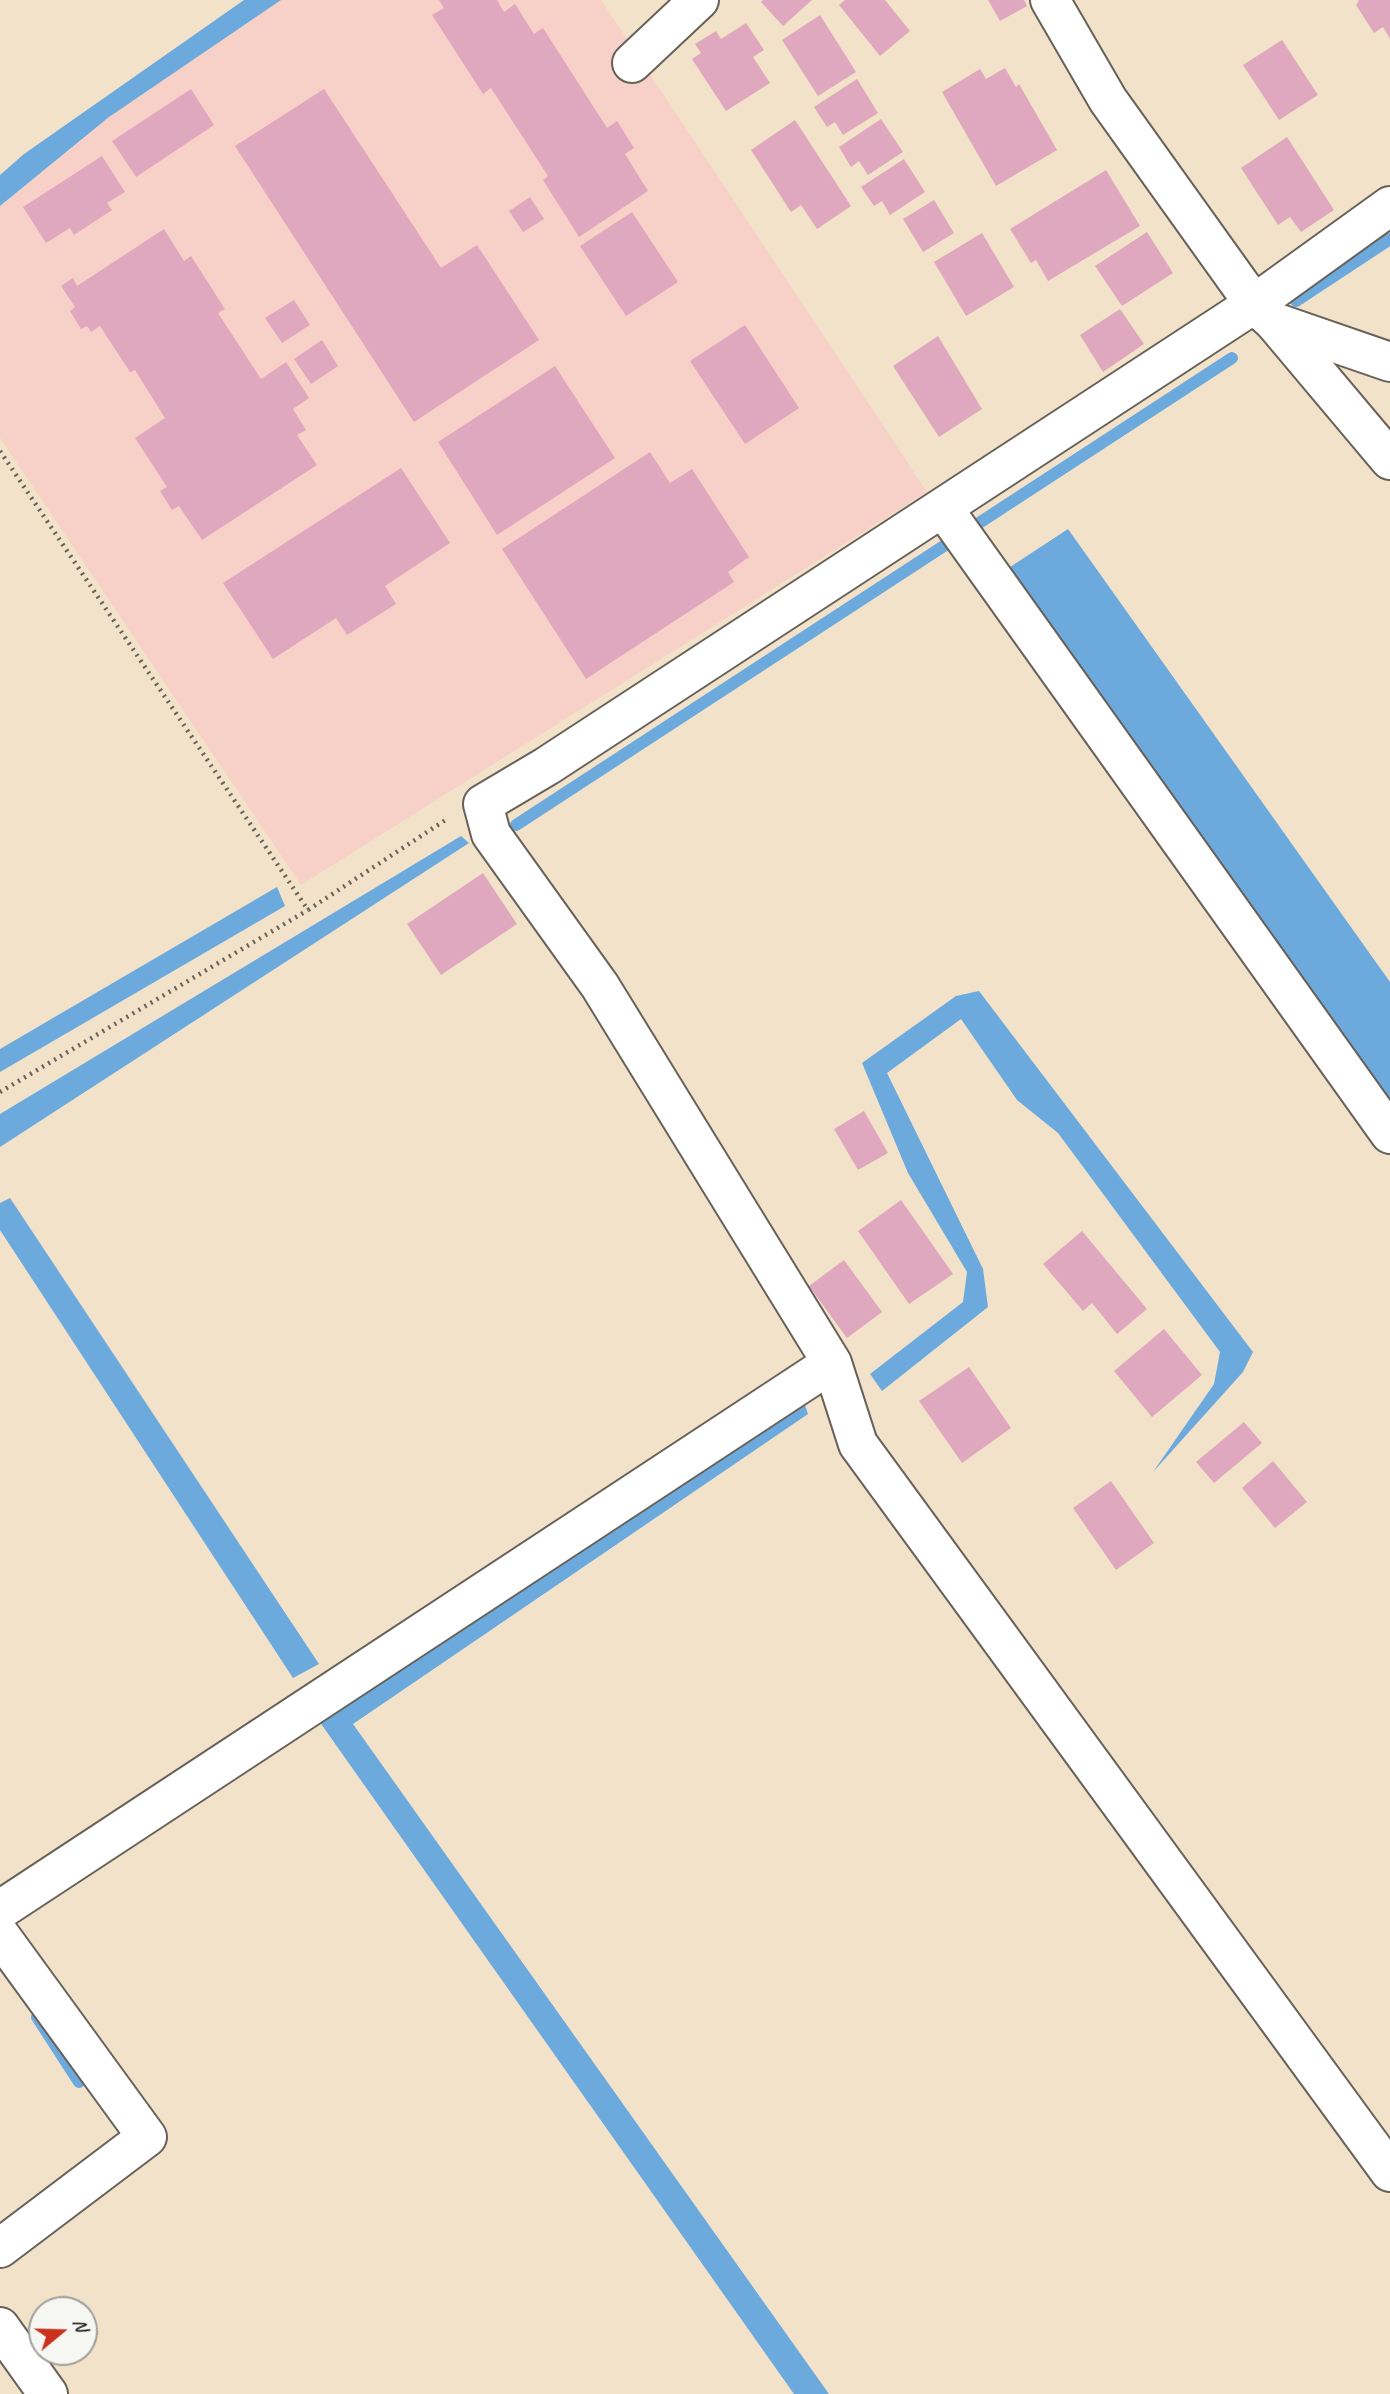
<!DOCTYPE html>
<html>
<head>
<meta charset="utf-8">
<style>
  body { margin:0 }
  #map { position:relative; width:1390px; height:2394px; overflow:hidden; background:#f2e2c9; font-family:Caveat,sans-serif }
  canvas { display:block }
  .north { position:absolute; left:28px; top:2296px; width:70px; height:70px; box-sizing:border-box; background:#f6f6f2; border:2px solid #9f9f9c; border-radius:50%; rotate:71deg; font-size:19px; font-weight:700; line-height:28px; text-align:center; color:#1c1c1c }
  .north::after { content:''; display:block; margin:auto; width:24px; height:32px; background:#c8321e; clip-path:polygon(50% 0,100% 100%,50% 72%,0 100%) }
</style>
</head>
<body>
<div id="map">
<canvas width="1390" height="2394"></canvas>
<div class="north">N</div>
</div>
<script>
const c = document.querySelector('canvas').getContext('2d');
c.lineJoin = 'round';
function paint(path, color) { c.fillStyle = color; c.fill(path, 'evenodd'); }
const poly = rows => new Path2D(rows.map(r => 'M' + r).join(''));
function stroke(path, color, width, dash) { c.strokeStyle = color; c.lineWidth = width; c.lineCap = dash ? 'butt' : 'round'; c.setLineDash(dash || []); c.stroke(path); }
const built = poly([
  [280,0,601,0,927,492,301,885,0,438,0,206,115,112]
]);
const water = poly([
  [244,0,281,0,109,117,0,206,0,175,24,154],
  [1068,529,1390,982,1390,1102,1007,569],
  [461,836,469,843,0,1147,0,1114],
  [277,887,285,906,0,1072,0,1049],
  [979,991,1253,1352,1243,1372,1153,1472,1214,1384,1220,1352,1058,1133,1017,1100,961,1019,887,1073,983,1269,988,1307,882,1391,870,1374,963,1302,967,1272,908,1173,862,1063,956,996],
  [10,1198,319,1664,293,1678,0,1230,0,1203],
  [803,1399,808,1414,353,1724,829,2394,794,2394,319,1721]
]);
const stream = poly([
  [1296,301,1390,239],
  [516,825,1232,358],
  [37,2017,79,2082]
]);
const building = poly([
  [439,0,497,0,504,12,515,4,534,34,543,28,607,128,617,121,634,148,625,154,648,191,579,237,543,180,548,176,491,88,483,94,432,15,444,8],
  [763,0,812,0,783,26,761,2],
  [845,0,885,0,910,31,880,56,839,5],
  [988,0,1024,0,1027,6,1000,21],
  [1359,0,1390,0,1390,39,1383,27,1374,33,1356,5],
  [820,15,856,72,818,96,782,40],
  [746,23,764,50,753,57,770,83,726,111,692,59,701,53,695,44,716,31,721,39],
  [1282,40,1318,95,1279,120,1243,65],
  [1005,68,1016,87,1019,84,1057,150,996,186,942,92,980,69,986,79],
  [857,79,878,113,843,135,835,122,827,127,814,107],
  [191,89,214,125,136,177,112,141],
  [324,89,441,268,477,245,539,340,414,422,235,146],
  [881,119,903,152,868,175,859,161,851,167,839,147],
  [795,120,851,206,817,229,801,205,791,212,751,150],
  [1287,137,1334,210,1301,232,1290,217,1278,225,1241,168],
  [102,156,125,192,107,203,112,210,74,235,70,228,46,243,23,207],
  [904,159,925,192,890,215,882,201,874,206,861,187],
  [1106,170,1140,226,1048,281,1036,260,1031,263,1010,229],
  [530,197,544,219,523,232,509,211],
  [934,200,954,233,923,252,903,219],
  [632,212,678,282,626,316,580,246],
  [164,229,184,261,191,256,225,309,218,313,261,379,286,362,309,398,293,409,306,430,297,435,317,465,202,540,179,506,172,510,160,491,167,487,135,438,165,418,135,370,130,372,100,326,91,332,87,326,81,329,70,311,75,307,61,286,73,278,77,286],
  [1147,232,1173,273,1122,306,1095,266],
  [982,233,1014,287,966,316,934,262],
  [294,300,310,325,282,343,265,318],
  [1120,309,1144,344,1103,372,1080,335],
  [745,325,799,408,745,444,690,361],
  [938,336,982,409,939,437,893,366],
  [322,340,338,366,311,384,294,359],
  [555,366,615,458,497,535,438,442],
  [650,452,670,483,692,469,749,557,728,572,734,582,586,679,502,549],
  [401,468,450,543,385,586,396,604,347,635,336,618,273,659,223,583],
  [483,873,517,924,441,975,407,924],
  [864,1111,888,1153,858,1170,834,1129],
  [901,1200,953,1274,909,1304,858,1231],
  [1082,1231,1147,1309,1117,1334,1092,1303,1083,1311,1043,1264],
  [844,1260,882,1312,847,1338,809,1286],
  [1164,1329,1202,1375,1152,1417,1114,1371],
  [969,1367,1011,1428,962,1463,919,1401],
  [1244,1422,1262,1443,1214,1483,1196,1462],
  [1273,1461,1307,1502,1275,1528,1242,1488],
  [1111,1481,1154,1543,1116,1570,1073,1508]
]);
const path = poly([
  [0,451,308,910,447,819],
  [0,1092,308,910]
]);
const street = poly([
  [632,63,699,0],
  [1390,206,1254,304,547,766,483,804,491,834,600,986,832,1363,858,1444,1390,2172],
  [1274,322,1390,362],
  [943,508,1390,1134],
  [0,1910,832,1363],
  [0,1935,147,2137,0,2248],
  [0,2327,48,2394]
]);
const secondary = poly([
  [1050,0,1108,100,1254,304,1274,322,1390,460]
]);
paint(built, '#f7d1c8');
paint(water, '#6caade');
stroke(stream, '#6caade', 12);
paint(building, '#e0a8be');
stroke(street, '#676159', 42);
stroke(secondary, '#676159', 42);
stroke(path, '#676159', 4.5, [2, 5]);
stroke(street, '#fff', 38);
stroke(secondary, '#fff', 38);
</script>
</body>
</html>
